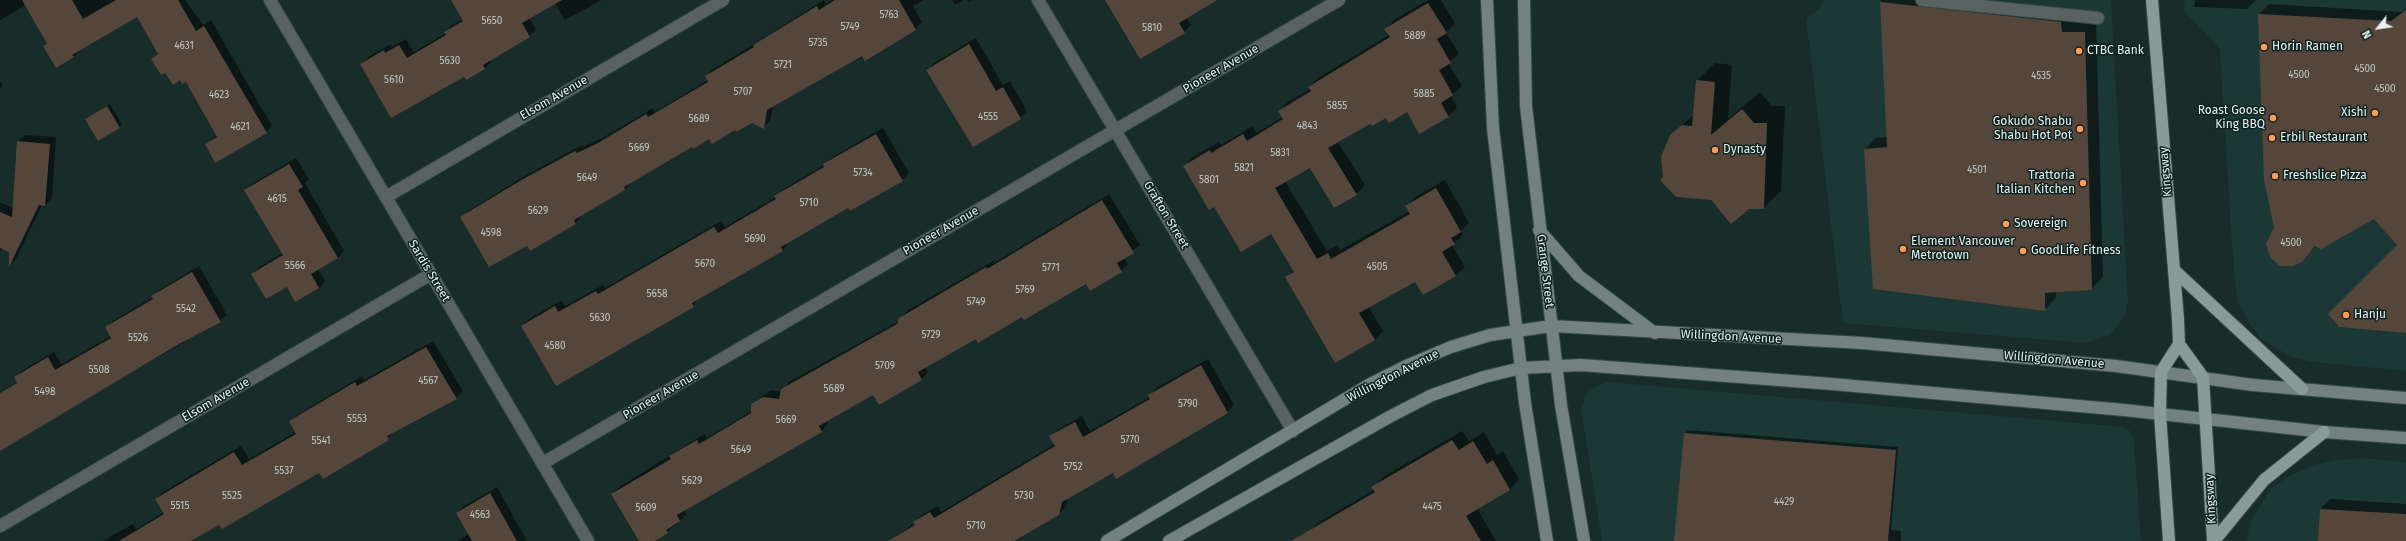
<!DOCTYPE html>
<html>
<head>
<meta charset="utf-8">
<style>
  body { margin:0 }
  #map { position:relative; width:2406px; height:541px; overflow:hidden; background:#182c29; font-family:"Fira Sans",sans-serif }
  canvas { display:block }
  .north { position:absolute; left:2358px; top:8px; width:40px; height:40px; -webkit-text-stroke:3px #0f221f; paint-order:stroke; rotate:240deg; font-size:11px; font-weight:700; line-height:16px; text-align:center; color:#e7f3f1 }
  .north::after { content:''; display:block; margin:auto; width:14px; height:18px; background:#e7f3f1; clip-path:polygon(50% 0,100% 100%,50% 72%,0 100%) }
</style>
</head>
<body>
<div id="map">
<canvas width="2406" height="541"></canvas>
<div class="north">N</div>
</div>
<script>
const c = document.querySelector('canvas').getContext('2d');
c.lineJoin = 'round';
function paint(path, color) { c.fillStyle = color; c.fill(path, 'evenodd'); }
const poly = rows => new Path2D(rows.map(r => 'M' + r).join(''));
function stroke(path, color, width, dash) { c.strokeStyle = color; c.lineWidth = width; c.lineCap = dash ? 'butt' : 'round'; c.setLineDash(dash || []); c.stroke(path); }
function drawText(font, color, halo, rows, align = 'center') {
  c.font = font + ' "Fira Sans",sans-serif'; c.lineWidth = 3; c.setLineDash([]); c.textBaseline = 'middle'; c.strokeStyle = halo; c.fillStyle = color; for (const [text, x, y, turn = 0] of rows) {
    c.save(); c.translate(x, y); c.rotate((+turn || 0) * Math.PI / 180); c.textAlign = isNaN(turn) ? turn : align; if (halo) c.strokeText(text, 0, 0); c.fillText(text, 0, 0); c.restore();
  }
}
const built = poly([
  [1825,0,2111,0,2128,301,2125,315,2110,335,2085,343,1843,323,1806,19,1819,9],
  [2184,0,2406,0,2406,371,2314,362,2291,357,2260,338,2249,322,2238,302,2234,276,2220,51,2218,46,2185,12],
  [1608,382,2124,427,2131,432,2134,441,2141,541,1602,541,1581,409,1587,393,1597,386],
  [2363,458,2406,462,2406,541,2247,541,2250,522,2271,488,2289,476,2313,465,2336,460]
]);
const shadow = poly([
  [0,0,185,0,203,25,211,20,272,126,266,133,206,144,217,135,186,81,166,71,152,59,158,53,137,16,80,50,73,57,44,46,48,43,26,5,0,20],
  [462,0,602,0,565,20,555,3,529,18,536,29,529,36,490,59,491,62,485,68,464,75,361,64,368,57,391,44,392,47,406,39,414,52,446,33,445,32,452,25,463,19],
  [824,0,826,4,832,0,924,0,913,6,922,22,915,29,865,60,862,55,773,106,770,121,763,128,752,122,692,146,631,182,625,190,581,215,576,223,530,250,527,244,462,218,468,211,530,173,582,145,583,147,606,136,653,108,655,112,708,80,706,76,712,70],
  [952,0,964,0,955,5],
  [967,0,973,0,968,3],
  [1106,0,1216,0,1186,17,1191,25,1184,32],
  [1428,0,1441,0,1455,23,1446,32,1459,54,1448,63,1462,86,1451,96,1457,107,1449,116,1420,133,1407,111,1371,122,1337,141,1365,185,1356,194,1310,166,1285,181,1327,251,1337,245,1340,250,1410,211,1407,206,1415,197,1445,180,1469,223,1461,231,1463,235,1452,245,1465,267,1456,275,1423,294,1416,280,1369,307,1383,331,1375,340,1287,277,1294,270,1271,233,1214,205,1184,166,1193,157,1219,142,1221,145,1253,126,1256,133,1283,117,1279,111,1288,102,1310,89,1309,87,1318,78,1389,35,1386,29,1394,20],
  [1881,0,1967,0,2096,21,2103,277,2091,289,2056,291,2056,298,2044,310,1865,149,1876,138,1888,137],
  [2195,0,2256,0,2247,9,2194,7],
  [2269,4,2402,12,2406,9,2406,332,2398,245,2374,218,2316,246,2302,261,2293,265,2285,266,2275,261,2268,251,2267,244,2275,227,2265,180,2259,14],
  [976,38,1003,85,1010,81,1027,111,1020,118,927,70,934,63],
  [1715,63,1732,65,1728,119,1760,92,1772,106,1785,106,1781,191,1763,208,1711,199,1664,177,1671,136,1695,113,1697,81],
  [0,81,3,85,0,88],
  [110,104,122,124,119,127,86,119],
  [883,128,909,173,902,180,848,206,789,242,783,250,699,298,693,306,522,326,529,319,562,300,565,306,603,285,605,288,721,221,725,227,776,197,782,190,824,165,831,158],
  [25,135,56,137,52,198,45,205,42,205,16,259,10,265,10,251,4,248,0,250,0,202,13,208,18,142],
  [296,158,309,179,305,183,344,251,338,258,318,269,325,281,319,288,288,285,252,274,259,267,283,253,246,190,253,183],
  [1109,194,1140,245,1124,257,1128,264,1121,271,1086,283,976,338,925,367,928,372,922,379,874,394,826,421,828,424,821,431,684,509,687,514,667,532,653,541,640,541,612,494,619,487,704,434,707,438,752,411,752,404,771,390,782,392,789,382,899,321,907,311,993,261,994,263],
  [199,266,227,315,220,321,0,449,0,392,17,382,15,378,21,371,54,352,62,364,111,336,106,328,113,321,153,297,159,290],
  [433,341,463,391,456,398,394,431,388,439,320,472,189,541,103,541,133,524,136,529,164,512,156,499,163,492,241,446,249,459,296,432,290,422,297,415,362,376,364,380],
  [1208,359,1234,405,1227,412,1068,497,1066,507,1058,514,1011,541,889,541,915,523,922,515,938,506,941,512,1055,444,1051,436,1057,430,1082,416,1090,431,1150,397,1149,395,1156,388],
  [1688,430,1898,447,1891,530,1901,531,1901,541,1675,541,1685,433],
  [1462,431,1469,441,1484,432,1497,455,1503,451,1519,479,1510,489,1477,508,1496,541,1314,541,1309,531,1319,522,1374,490,1373,487,1383,477],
  [497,487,527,541,457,541,469,534,457,513,464,506],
  [2330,499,2406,504,2406,541,2319,541,2320,509]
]);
const building = poly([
  [22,0,72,0,83,19,116,0,178,0,196,31,204,26,267,133,215,163,205,144,217,137,186,82,182,84,180,80,173,85,165,73,161,75,151,59,158,54,137,17,72,55,74,57,56,68,43,46,47,44],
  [451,0,562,0,522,23,530,37,483,65,485,69,466,80,464,77,391,118,360,64,384,50,385,53,399,45,407,58,446,35,444,32,463,21],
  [835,0,899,0,916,30,865,61,862,56,767,110,764,129,752,123,736,132,735,130,712,144,709,139,693,149,692,147,624,187,625,190,574,220,576,224,530,251,527,246,489,267,460,217,523,179,575,151,577,153,598,143,646,114,648,117,708,82,705,76,754,47,753,45,817,6,819,10],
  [1105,0,1217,0,1179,23,1185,33,1140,59],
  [1880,2,2061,22,2062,32,2085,32,2092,290,2045,293,2045,311,1873,289,1864,149,1887,147],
  [1428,3,1447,33,1437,39,1451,63,1439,70,1453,95,1441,103,1449,117,1419,134,1407,112,1389,123,1386,118,1372,126,1370,124,1328,148,1357,195,1334,208,1310,168,1275,188,1317,259,1328,253,1331,259,1410,214,1405,206,1436,188,1461,232,1451,238,1455,244,1442,252,1456,276,1423,295,1415,282,1359,313,1375,340,1335,363,1285,277,1294,272,1271,234,1241,252,1214,207,1209,210,1183,166,1210,150,1211,153,1243,134,1247,141,1283,119,1278,111,1311,91,1308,87,1390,37,1384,29],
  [2406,10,2406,333,2339,327,2328,314,2397,245,2374,219,2321,249,2315,246,2302,262,2293,266,2280,266,2270,257,2266,244,2274,227,2264,180,2258,14,2391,21],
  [969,44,996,91,1003,87,1021,119,973,147,926,70],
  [1696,80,1715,82,1711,135,1742,109,1754,123,1767,123,1764,209,1749,209,1731,224,1711,200,1676,197,1660,180,1663,177,1661,157,1670,135,1682,125,1692,126],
  [107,106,120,128,98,141,85,119],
  [876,134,903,181,850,211,848,208,781,247,783,251,692,303,694,307,556,386,521,326,555,306,558,312,596,291,598,294,714,227,718,233,776,199,774,196,824,167,823,164],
  [17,141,50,144,45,206,39,205,9,267,9,252,0,248,0,212,12,217],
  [289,164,303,187,298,190,338,258,311,274,319,288,295,302,287,287,266,299,251,274,283,255,244,190],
  [1102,200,1134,253,1117,263,1122,272,1090,291,1086,284,1024,320,1022,317,978,343,976,339,918,372,922,380,879,405,873,395,819,426,822,432,677,515,680,521,666,530,668,533,655,541,639,541,611,494,671,459,669,456,697,440,699,444,751,413,751,404,763,397,779,399,781,389,897,324,899,318,986,267,987,269],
  [192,272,221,322,179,344,0,451,0,393,17,383,14,377,48,357,55,370,111,338,105,327,153,299,151,296],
  [426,347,457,399,387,436,389,440,323,479,319,473,222,529,219,525,191,541,119,541,164,514,155,499,234,452,242,465,296,434,289,421,355,382,357,386],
  [1201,365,1228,413,1116,479,1113,473,1062,502,1059,515,1014,541,888,541,915,525,913,522,930,512,934,518,1055,446,1049,436,1075,422,1083,437,1150,399,1148,395],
  [1684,433,1896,450,1888,541,1674,541],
  [1452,440,1459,450,1473,441,1487,464,1493,460,1510,490,1466,516,1481,541,1291,541,1375,492,1371,487],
  [490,493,504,518,517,541,472,541,456,513],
  [2320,509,2406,514,2406,541,2318,541]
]);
const street = poly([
  [270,0,588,541],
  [1038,0,1293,431],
  [1922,0,2098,18],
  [386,197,723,0],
  [543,463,1339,0],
  [0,526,431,274]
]);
const secondary = poly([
  [1487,0,1493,128,1525,403,1547,541],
  [1524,0,1526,106,1561,405,1584,541],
  [1539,230,1579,276,1655,333],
  [1107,541,1372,383,1406,366,1451,347,1490,335,1551,326,1862,343,2116,366,2253,385,2406,398],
  [1169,541,1391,416,1432,395,1484,377,1521,368,1581,365,1832,384,2124,410,2324,432,2406,438]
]);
const primary = poly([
  [2152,0,2178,319,2179,344,2161,372,2160,414,2169,541],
  [2175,271,2302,389],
  [2179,344,2203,377,2213,541],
  [2214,541,2264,480,2324,432]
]);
const markers = [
  [2264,47,4,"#fd9c56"],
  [2079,51,4,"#fd9c56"],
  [2375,113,4,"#fd9c56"],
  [2273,118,4,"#fd9c56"],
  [2080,129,4,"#fd9c56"],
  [2272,138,4,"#fd9c56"],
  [1715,150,4,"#fd9c56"],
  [2275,176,4,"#fd9c56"],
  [2083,183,4,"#fd9c56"],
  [2006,224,4,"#fd9c56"],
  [1903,249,4,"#fd9c56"],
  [2023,251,4,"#fd9c56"],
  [2346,315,4,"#fd9c56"]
];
const numberNames = [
  ["5763",889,15],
  ["5650",492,21],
  ["5749",850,27],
  ["5810",1152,28],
  ["5889",1415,36],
  ["5735",818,43],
  ["4631",184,46],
  ["5630",450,61],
  ["5721",783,65],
  ["4500",2365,69],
  ["4500",2299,75],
  ["4535",2041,76],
  ["5610",394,80],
  ["4500",2385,89],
  ["5707",743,92],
  ["5885",1424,94],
  ["4623",219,95],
  ["5855",1337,106],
  ["4555",988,117],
  ["5689",699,119],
  ["4843",1307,126],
  ["4621",240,127],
  ["5669",639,148],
  ["5831",1280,153],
  ["5821",1244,168],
  ["4501",1977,170],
  ["5734",863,173],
  ["5649",587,178],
  ["5801",1209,180],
  ["4615",277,199],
  ["5710",809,203],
  ["5629",538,211],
  ["4598",491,233],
  ["5690",755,239],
  ["4500",2291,243],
  ["5670",705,264],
  ["5566",295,266],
  ["4505",1377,267],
  ["5771",1051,268],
  ["5769",1025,290],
  ["5658",657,294],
  ["5749",976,302],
  ["5542",186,309],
  ["5630",600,318],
  ["5729",931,335],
  ["5526",138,338],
  ["4580",555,346],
  ["5709",885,366],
  ["5508",99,370],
  ["4567",428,381],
  ["5689",834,389],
  ["5498",45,392],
  ["5790",1188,404],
  ["5553",357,419],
  ["5669",786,420],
  ["5770",1130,440],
  ["5541",321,441],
  ["5649",741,450],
  ["5752",1073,467],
  ["5537",284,471],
  ["5629",692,481],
  ["5525",232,496],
  ["5730",1024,496],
  ["4429",1784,502],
  ["5515",180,506],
  ["4475",1432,507],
  ["5609",646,508],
  ["4563",480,515],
  ["5710",976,526]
];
const poiNames = [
  ["Horin Ramen",2272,47],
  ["CTBC Bank",2087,51],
  ["Roast Goose",2265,111,"right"],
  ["King BBQ",2265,125,"right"],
  ["Xishi",2367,113,"right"],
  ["Gokudo Shabu",2072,122,"right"],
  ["Shabu Hot Pot",2072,136,"right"],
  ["Erbil Restaurant",2280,138],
  ["Dynasty",1723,150],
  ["Trattoria",2075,176,"right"],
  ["Italian Kitchen",2075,190,"right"],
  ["Freshslice Pizza",2283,176],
  ["Sovereign",2014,224],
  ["Element Vancouver",1911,242],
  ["Metrotown",1911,256],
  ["GoodLife Fitness",2031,251],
  ["Hanju",2354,315]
];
const streetNames = [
  ["Pioneer Avenue",1221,69,-30],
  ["Elsom Avenue",554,98,-30],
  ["Kingsway",2166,172,-95],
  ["Grafton Street",1166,215,59],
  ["Pioneer Avenue",941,231,-30],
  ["Sardis Street",429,271,59],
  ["Grange Street",1545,271,83],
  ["Willingdon Avenue",1731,337,3],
  ["Willingdon Avenue",2054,360,5],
  ["Willingdon Avenue",1393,376,-27],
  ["Pioneer Avenue",661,395,-30],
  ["Elsom Avenue",216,400,-30],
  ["Kingsway",2211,499,-93]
];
paint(built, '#1b3834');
paint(shadow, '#0007');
paint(building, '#55463c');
stroke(street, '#354845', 14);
stroke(secondary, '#354845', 14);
stroke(primary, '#354845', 14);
stroke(street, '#586260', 12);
stroke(secondary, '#73827f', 12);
stroke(primary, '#889b97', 12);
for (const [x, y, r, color] of markers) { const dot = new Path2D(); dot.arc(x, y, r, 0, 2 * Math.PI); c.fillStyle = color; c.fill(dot); stroke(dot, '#0f221f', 1.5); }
drawText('10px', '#c2c8c4', null, numberNames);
drawText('12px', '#e7f3f1', '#0f221f', poiNames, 'left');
drawText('12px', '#e7f3f1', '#0f221f', streetNames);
</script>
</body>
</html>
